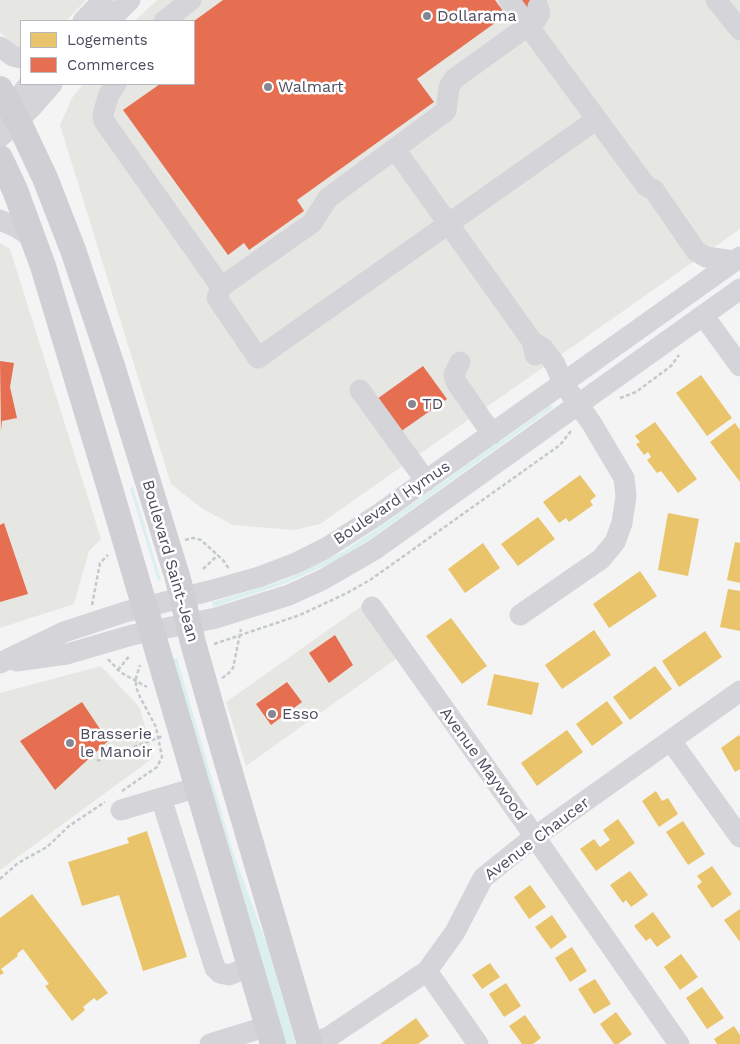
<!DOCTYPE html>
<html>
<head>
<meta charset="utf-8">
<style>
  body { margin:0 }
  #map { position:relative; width:740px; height:1044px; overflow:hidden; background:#f4f4f4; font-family:"Work Sans",sans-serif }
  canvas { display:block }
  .legend { position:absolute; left:20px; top:20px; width:175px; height:65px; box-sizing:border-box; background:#fff; border:1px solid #b7b7bf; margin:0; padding:6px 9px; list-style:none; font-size:15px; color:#4c4c5f }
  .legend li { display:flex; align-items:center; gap:10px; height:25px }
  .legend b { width:25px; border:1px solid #b7b7bf }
</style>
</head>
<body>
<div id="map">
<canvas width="740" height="1044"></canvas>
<ul class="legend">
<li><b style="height:14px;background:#e9c46a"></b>Logements</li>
<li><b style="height:14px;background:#e76f51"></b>Commerces</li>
</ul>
</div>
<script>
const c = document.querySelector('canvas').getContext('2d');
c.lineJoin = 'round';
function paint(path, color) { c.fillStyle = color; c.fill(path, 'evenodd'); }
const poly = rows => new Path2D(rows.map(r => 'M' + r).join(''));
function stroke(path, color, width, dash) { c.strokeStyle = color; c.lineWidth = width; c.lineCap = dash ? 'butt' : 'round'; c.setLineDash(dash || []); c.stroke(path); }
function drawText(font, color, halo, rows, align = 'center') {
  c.font = font + ' "Work Sans",sans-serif'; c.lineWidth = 5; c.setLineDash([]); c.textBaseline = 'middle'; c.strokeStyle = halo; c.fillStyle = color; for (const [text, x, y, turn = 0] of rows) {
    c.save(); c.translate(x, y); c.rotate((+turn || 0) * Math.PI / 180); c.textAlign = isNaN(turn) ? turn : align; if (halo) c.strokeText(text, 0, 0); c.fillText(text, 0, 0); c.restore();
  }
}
const commercial = poly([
  [0,0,86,0,66,21,21,21,21,48,9,41,0,32],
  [157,0,740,0,740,229,320,524,294,530,233,525,203,509,171,484,60,125,72,98,83,84,194,84,194,21,135,21],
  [0,243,10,249,101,539,89,551,74,604,0,628],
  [362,606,396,659,246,766,226,702],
  [101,666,140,708,153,758,0,870,0,693]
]);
const green = poly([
  [551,405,553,408,369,540,335,561,284,584,213,607,212,602,250,591,284,580,344,551,381,526],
  [133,487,161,580,158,581,130,488],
  [177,658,234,855,267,945,296,1044,286,1044,173,659]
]);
const homes = poly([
  [701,375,732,418,707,436,676,393],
  [655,422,697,479,678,493,661,471,657,473,647,460,651,457,648,452,644,455,636,444,640,442,635,436],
  [735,423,740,430,740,482,710,442],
  [580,475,596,496,590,501,593,505,569,522,566,518,559,523,543,502],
  [668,513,699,519,688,576,658,570],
  [538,517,555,539,518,566,501,544],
  [735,542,740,543,740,583,727,580],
  [483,543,500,568,465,593,448,569],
  [640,571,657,596,609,628,593,604],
  [728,589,740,591,740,631,720,627],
  [451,618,487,666,462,684,426,636],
  [594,630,611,655,562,689,545,665],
  [705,631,722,657,679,687,662,661],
  [655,666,672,689,630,720,613,697],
  [494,674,539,683,532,715,487,705],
  [607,701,623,723,592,746,576,724],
  [567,730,583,752,537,786,521,763],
  [739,735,740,737,740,769,735,772,721,748],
  [656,791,662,801,668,798,678,814,659,827,642,801],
  [618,819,635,843,596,871,580,849,594,839,600,847,610,840,603,830],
  [683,821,705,854,688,865,666,832],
  [147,831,187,957,143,971,119,895,82,906,68,862,129,843,127,838],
  [712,866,732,894,712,908,697,886,702,882,697,876],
  [630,871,648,895,631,907,626,900,623,903,610,885],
  [530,885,546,907,529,919,514,897],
  [32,894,108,993,97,1001,94,998,83,1007,85,1010,72,1021,45,986,49,984,23,949,17,954,18,956,1,969,4,973,0,975,0,918],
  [740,909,740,942,724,920],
  [653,912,671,937,657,947,650,938,646,941,634,926],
  [552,915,567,937,551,949,535,927],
  [572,947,587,971,570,982,555,958],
  [681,954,698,977,680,990,664,967],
  [490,963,500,977,482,989,472,975],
  [595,979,611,1004,594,1014,578,989],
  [506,983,521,1006,504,1017,489,994],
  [702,987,724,1018,707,1029,686,998],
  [616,1012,632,1034,618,1044,614,1044,600,1024],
  [525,1015,541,1038,533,1044,522,1044,509,1026],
  [416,1018,429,1036,418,1044,380,1044],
  [734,1026,740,1035,740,1044,717,1044,714,1039]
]);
const shops = poly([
  [223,0,495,0,506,15,417,79,434,102,297,200,304,211,249,250,244,243,228,255,123,110,160,84,194,84,194,21],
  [521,0,547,0,530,12],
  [0,361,14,363,10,387,17,418,2,421,1,431],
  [423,366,447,399,400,432,377,399],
  [4,523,28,594,0,602,0,525],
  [335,635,353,665,329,683,309,653],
  [287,682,302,702,271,725,256,704],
  [82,702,108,741,55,790,20,741]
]);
const path = poly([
  [620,398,636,392,671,366,679,355],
  [185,540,193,538,201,540,223,560,229,569],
  [203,569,218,555],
  [92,605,100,563,108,555],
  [214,644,300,615,347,593,370,580,560,445,571,431],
  [108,659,120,672,147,687],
  [118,670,130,655],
  [222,678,227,675,233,668,241,629],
  [97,761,163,736],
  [122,791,157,767,162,757,156,727,140,697,136,687,136,678,140,665],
  [0,879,18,863,47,847,69,826,105,802]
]);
const minor = poly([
  [509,0,646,186,654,190,696,251,706,257,734,261],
  [716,0,740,30],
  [538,7,540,13,536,20,454,79,449,87,446,111,328,198,312,223,221,287,217,298,258,358,597,119],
  [83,21,103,0],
  [109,21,130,0],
  [164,21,191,0],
  [0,47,13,56,21,58],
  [116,84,109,94,103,114,104,121,221,287],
  [5,122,22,93,29,84],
  [0,137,31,108,52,84],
  [395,149,532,341,535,355],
  [0,220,16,227,33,238],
  [703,315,740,366],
  [460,362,454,375,456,382,492,434],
  [360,390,426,481],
  [372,607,528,827,679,1044],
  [520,615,601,559,615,542,622,523,626,496,624,478,592,424,563,383,555,364,543,348,532,341],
  [16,661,67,654,132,635,216,618,289,595,322,580,374,550,740,289],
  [0,663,64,632,125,612,209,591,259,577,296,563,326,548,376,516,740,257],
  [671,741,740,837],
  [199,787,161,798,215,968,220,973,229,975,239,971,251,968],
  [121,810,161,798],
  [427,971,478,1044],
  [210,1044,268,1026],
  [312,1044,329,1037,427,971,455,932,483,878,529,841,740,691]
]);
const major = poly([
  [0,89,18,121,45,178,73,250,113,369,178,579,193,643,226,759,310,1044],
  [0,158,15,190,43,266,108,482,273,1044]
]);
const markers = [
  [427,16,5,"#878793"],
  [268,87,5,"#878793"],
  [412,404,5,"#878793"],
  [272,714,5,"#878793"],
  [70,743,5,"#878793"]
];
const poiNames = [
  ["Dollarama",437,16],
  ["Walmart",278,87],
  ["TD",422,404],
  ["Esso",282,714],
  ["Brasserie",80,734],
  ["le Manoir",80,752]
];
const streetNames = [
  ["Boulevard Hymus",392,503,-34],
  ["Boulevard Saint-Jean",170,561,74],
  ["Avenue Maywood",483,764,54],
  ["Avenue Chaucer",537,839,-37]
];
paint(commercial, '#e6e7e3');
paint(green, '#dbf0ee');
paint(homes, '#e9c46a');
paint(shops, '#e76f51');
stroke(path, '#c2cacd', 2.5, [4, 2.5]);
stroke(minor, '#d5d5d9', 21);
stroke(major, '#cfcfd4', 26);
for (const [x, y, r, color] of markers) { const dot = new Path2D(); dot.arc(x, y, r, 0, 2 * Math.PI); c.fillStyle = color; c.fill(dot); stroke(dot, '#fff', 2); }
drawText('16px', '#4c4c5f', '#fff', poiNames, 'left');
drawText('16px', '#4c4c5f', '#fff', streetNames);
</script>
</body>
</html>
